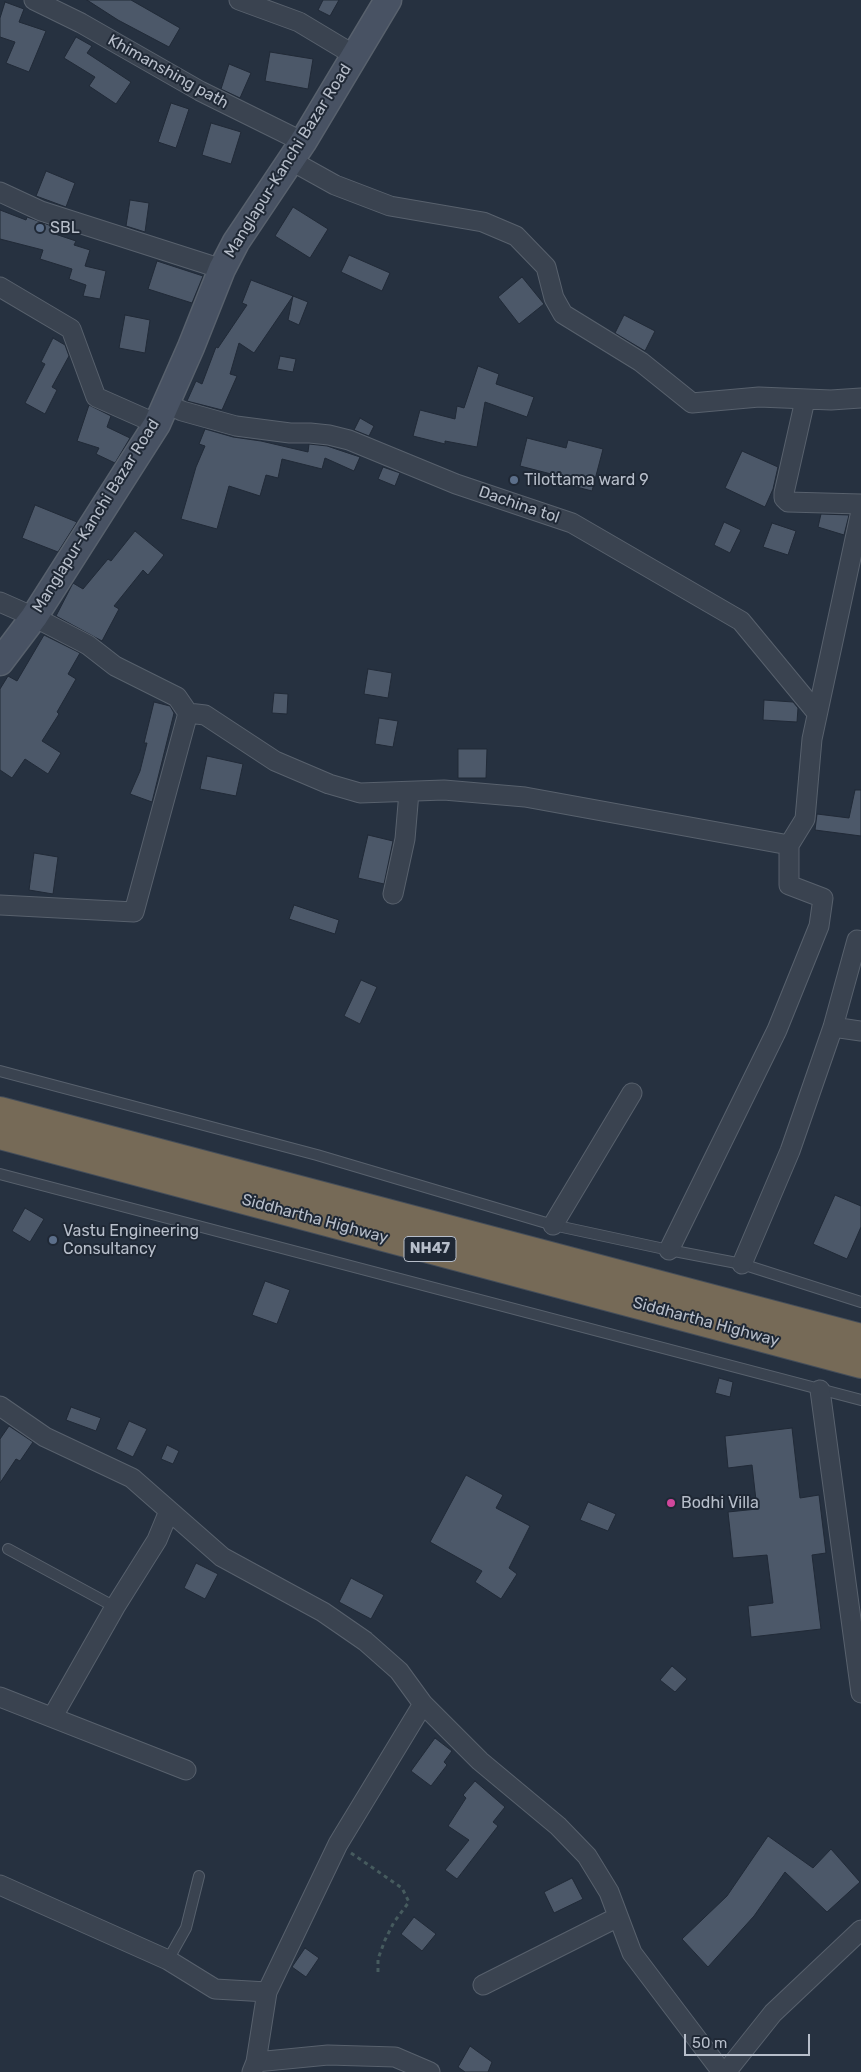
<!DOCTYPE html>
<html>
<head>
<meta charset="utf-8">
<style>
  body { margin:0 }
  #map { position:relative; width:861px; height:2072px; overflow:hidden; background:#263140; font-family:Rubik,sans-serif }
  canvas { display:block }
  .scale { position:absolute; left:684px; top:2034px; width:126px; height:22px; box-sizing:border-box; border:2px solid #b7beca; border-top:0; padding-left:6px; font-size:15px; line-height:18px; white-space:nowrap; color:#b7beca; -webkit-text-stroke:4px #1f2835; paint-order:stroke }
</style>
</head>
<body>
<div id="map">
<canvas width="861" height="2072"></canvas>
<div class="scale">50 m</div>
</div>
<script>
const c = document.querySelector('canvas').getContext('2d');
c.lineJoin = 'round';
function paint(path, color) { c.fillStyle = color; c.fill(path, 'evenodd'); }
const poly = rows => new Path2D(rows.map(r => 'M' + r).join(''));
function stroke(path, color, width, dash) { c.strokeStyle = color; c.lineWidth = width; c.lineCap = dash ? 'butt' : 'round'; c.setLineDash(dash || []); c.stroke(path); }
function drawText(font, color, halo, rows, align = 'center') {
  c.font = font + ' Rubik,sans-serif'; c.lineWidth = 4; c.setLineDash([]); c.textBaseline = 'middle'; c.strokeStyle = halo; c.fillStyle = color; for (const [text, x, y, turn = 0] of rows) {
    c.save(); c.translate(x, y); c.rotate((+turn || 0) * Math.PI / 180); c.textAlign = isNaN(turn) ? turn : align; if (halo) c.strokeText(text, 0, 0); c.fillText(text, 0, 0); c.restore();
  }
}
const building = poly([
  [87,0,131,0,180,28,169,47,118,20,87,0],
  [323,0,339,0,330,16,318,10,323,0],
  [5,2,24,9,19,22,46,31,29,72,6,63,15,42,0,37,0,18,5,2],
  [76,37,92,46,87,53,131,82,116,104,89,86,95,77,64,58,76,37],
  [270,52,313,59,308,89,265,81,270,52],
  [229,64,251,73,240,98,221,89,229,64],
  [171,103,189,109,176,148,158,142,171,103],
  [211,123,241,132,231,164,202,155,211,123],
  [46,171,75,183,66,207,36,196,46,171],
  [130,200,149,203,145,232,126,226,130,200],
  [293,207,328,229,310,258,275,236,293,207],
  [0,210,26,220,27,217,57,228,55,234,76,241,74,245,90,250,85,266,106,271,100,299,83,296,86,285,69,279,72,269,40,259,43,250,0,239,0,210],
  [349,255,390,273,382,291,341,272,349,255],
  [157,261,203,276,192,303,148,289,157,261],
  [522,277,544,304,519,324,498,297,522,277],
  [251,280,293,296,254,353,239,343,230,374,237,376,222,410,187,401,196,381,202,384,216,347,218,348,247,305,242,303,251,280],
  [293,296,308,302,299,325,288,320,293,296],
  [125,315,150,320,145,353,119,348,125,315],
  [624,315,655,331,645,351,615,333,624,315],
  [53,338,65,345,69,356,52,387,57,390,45,414,25,403,45,364,41,362,53,338],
  [280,356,296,359,293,372,277,369,280,356],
  [478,366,499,374,496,384,534,397,527,417,485,402,477,447,445,441,445,444,413,436,420,410,455,419,457,406,464,408,478,366],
  [89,405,111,416,107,427,130,438,115,463,96,454,99,448,77,441,89,405],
  [360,418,374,426,369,436,354,430,360,418],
  [205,429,233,437,261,441,308,452,309,444,327,446,360,457,354,471,325,458,322,469,282,459,278,478,266,475,260,496,229,486,217,529,181,519,196,467,205,446,199,444,205,429],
  [527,438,566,448,568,440,603,449,592,491,557,482,559,476,520,466,527,438],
  [742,451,778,467,773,489,765,507,725,488,742,451],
  [383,467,400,473,395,486,378,479,383,467],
  [35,505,77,522,58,552,22,538,35,505],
  [821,514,849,515,844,535,818,527,821,514],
  [724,522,741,530,730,553,714,545,724,522],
  [772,523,796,531,788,555,763,547,772,523],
  [135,531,164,555,148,575,143,570,114,606,119,609,102,641,56,616,73,583,83,589,108,559,111,561,135,531],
  [44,635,80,653,68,674,76,679,57,712,59,714,42,741,61,753,48,774,25,759,12,778,0,770,0,689,8,676,17,681,44,635],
  [368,669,392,673,388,698,364,694,368,669],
  [274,693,288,694,287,714,272,713,274,693],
  [764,700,793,702,798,708,797,722,763,720,764,700],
  [154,702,170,706,174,713,152,802,130,794,140,771,147,743,144,743,154,702],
  [379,718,398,721,393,747,375,744,379,718],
  [458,749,487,749,486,778,458,778,458,749],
  [207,756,243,764,236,796,200,789,207,756],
  [855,790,861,790,861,836,815,830,817,814,849,818,855,790],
  [368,835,393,841,384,884,358,878,368,835],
  [34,853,58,857,53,894,29,890,34,853],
  [294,905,339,920,335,934,289,919,294,905],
  [361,980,377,987,360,1024,344,1016,361,980],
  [835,1195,861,1206,861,1227,847,1259,813,1244,835,1195],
  [25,1208,44,1219,30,1242,12,1231,25,1208],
  [265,1281,290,1290,277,1324,252,1315,265,1281],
  [719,1378,733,1382,730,1397,715,1393,719,1378],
  [71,1407,101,1418,96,1431,66,1420,71,1407],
  [129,1421,147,1429,133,1457,116,1449,129,1421],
  [9,1426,33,1442,20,1461,16,1459,0,1483,0,1439,9,1426],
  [792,1428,800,1498,819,1495,826,1553,812,1555,821,1629,751,1637,748,1606,773,1603,767,1555,733,1558,728,1512,757,1509,752,1465,728,1468,725,1436,792,1428],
  [167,1445,179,1451,173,1464,161,1459,167,1445],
  [466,1475,503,1495,496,1508,530,1526,509,1568,517,1574,501,1599,475,1582,482,1571,430,1542,466,1475],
  [588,1502,616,1514,608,1531,580,1520,588,1502],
  [196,1563,218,1574,205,1599,184,1588,196,1563],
  [351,1578,384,1595,371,1619,339,1602,351,1578],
  [672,1666,687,1679,675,1692,660,1680,672,1666],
  [435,1738,452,1751,444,1762,447,1765,431,1786,411,1771,435,1738],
  [475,1781,505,1807,493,1822,498,1826,457,1879,445,1870,469,1840,448,1826,466,1798,463,1795,475,1781],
  [768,1836,813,1868,831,1849,860,1882,827,1912,785,1872,754,1916,708,1967,682,1939,727,1896,768,1836],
  [572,1878,583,1899,554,1913,544,1892,572,1878],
  [414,1917,436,1934,422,1951,401,1934,414,1917],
  [305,1948,319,1958,306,1977,292,1967,305,1948],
  [470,2046,492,2062,488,2072,465,2072,458,2067,470,2046]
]);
const path = poly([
  [351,1853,402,1888,409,1902,394,1922,385,1940,378,1959,378,1972]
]);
const lane = poly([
  [0,1071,317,1155,553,1225,669,1250,742,1264,861,1302],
  [0,1174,861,1400],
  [8,1549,115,1607],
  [168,1960,186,1928,199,1876]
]);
const street = poly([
  [34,0,81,23,200,91,303,142],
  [239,0,299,22,354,55],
  [290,160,335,185,390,206,483,222,516,236,546,267,554,298,563,314,641,362,692,403,759,397,831,400,861,398],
  [0,192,41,211,222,269],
  [0,287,71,329,96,397,157,424],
  [805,400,784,493,784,498,788,502,861,504],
  [165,403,182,411,236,426,290,433,310,433,329,435,349,440,456,484,572,523,741,621,817,713],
  [0,602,34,617,88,645,115,666,177,697,188,713,205,715,275,761,329,784,360,793,444,790,525,797,789,845],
  [393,894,405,839,409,792],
  [0,905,134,912,188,713],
  [833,1027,861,1031],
  [553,1225,632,1093],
  [669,1250,777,1030,819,926,823,898,789,885,789,845,805,819,812,739,861,511],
  [742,1264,790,1151,833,1027,857,940,861,941],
  [820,1390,861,1693],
  [0,1406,45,1437,132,1478,222,1557,323,1612,365,1641,399,1671,423,1704,480,1761,558,1826,587,1856,609,1892,632,1953,722,2072],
  [0,1697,186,1770],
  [53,1716,115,1607,157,1540,169,1511],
  [0,1885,168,1960,215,1989,267,1992],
  [483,1985,618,1917],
  [256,2062,328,2055,395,2057,430,2072],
  [252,2072,256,2062,267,1992,338,1844,423,1704],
  [726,2072,773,2013,861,1930]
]);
const secondary = poly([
  [0,662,34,617,157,424,191,347,222,269,236,242,303,142,388,0]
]);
const highway = poly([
  [0,1111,861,1338],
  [0,1135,861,1364]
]);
const markers = [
  [40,228,5,"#5c6f8a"],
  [514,480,5,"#5c6f8a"],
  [53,1240,5,"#5c6f8a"],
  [671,1503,5,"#d1479c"]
];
const shields = [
  [430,1249,52]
];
const shieldNames = [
  ["NH47",430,1249]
];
const streetNames = [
  ["Khimanshing path",168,72,29],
  ["Manglapur-Kanchi Bazar Road",288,161,-58],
  ["Dachina tol",519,505,19],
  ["Manglapur-Kanchi Bazar Road",96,516,-58],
  ["Siddhartha Highway",315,1219,15],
  ["Siddhartha Highway",706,1322,15]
];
const poiNames = [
  ["SBL",50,228],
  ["Tilottama ward 9",524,480],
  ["Vastu Engineering",63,1231],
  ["Consultancy",63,1249],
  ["Bodhi Villa",681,1503]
];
paint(building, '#4c5869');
stroke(building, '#212a37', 1);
stroke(lane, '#58616d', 12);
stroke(street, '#58616d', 21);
stroke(secondary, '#58616d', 29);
stroke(highway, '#454e5a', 30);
stroke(path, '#465b5e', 3, [4, 4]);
stroke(lane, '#3a4350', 10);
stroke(street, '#3a4350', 19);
stroke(secondary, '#485263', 26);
stroke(highway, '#766a57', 28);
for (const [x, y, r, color] of markers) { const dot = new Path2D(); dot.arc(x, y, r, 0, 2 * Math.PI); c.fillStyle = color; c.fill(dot); stroke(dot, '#1f2835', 2); }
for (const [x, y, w] of shields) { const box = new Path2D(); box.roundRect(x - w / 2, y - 12.5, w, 25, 4); c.fillStyle = '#1f2835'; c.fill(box); stroke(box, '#b7beca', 1); }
drawText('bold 15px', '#b7beca', null, shieldNames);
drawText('16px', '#b7beca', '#1f2835', streetNames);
drawText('16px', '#b7beca', '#1f2835', poiNames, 'left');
</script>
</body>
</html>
